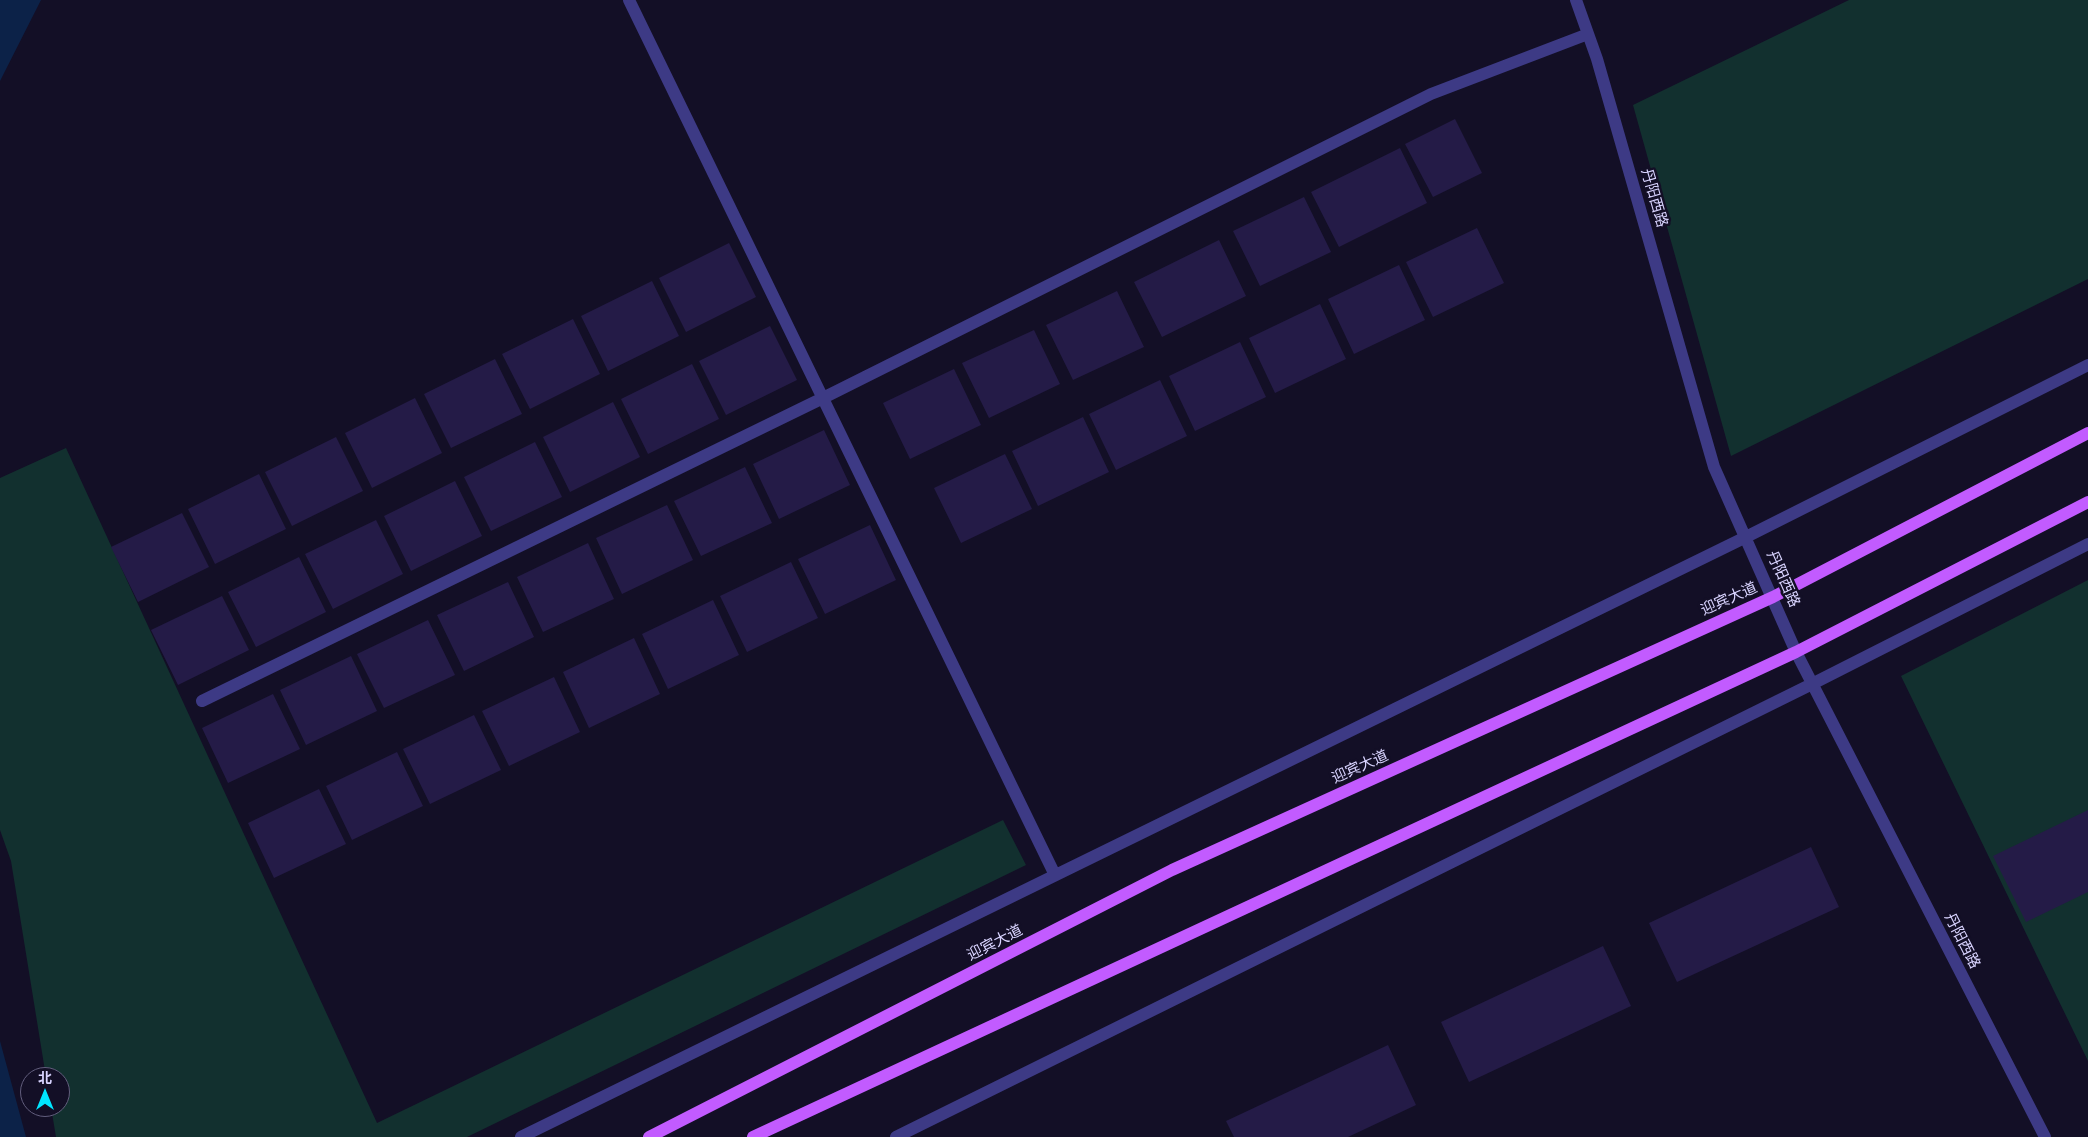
<!DOCTYPE html>
<html>
<head>
<meta charset="utf-8">
<style>
  body { margin:0 }
  #map { position:relative; width:2088px; height:1137px; overflow:hidden; background:#130f26; font-family:"Work Sans","Noto Sans SC",sans-serif }
  canvas { display:block }
  .north { position:absolute; left:20px; top:1067px; width:50px; height:50px; box-sizing:border-box; background:#130f26; border:1px solid #625e7d; border-radius:50%; rotate:0deg; font-size:14px; font-weight:700; line-height:20px; text-align:center; color:#d9d4ff }
  .north::after { content:''; display:block; margin:auto; width:18px; height:22px; background:#00e5ff; clip-path:polygon(50% 0,100% 100%,50% 72%,0 100%) }
</style>
</head>
<body>
<div id="map">
<canvas width="2088" height="1137"></canvas>
<div class="north">北</div>
</div>
<script>
const c = document.querySelector('canvas').getContext('2d');
c.lineJoin = 'round';
function paint(path, color) { c.fillStyle = color; c.fill(path, 'evenodd'); }
const poly = rows => new Path2D(rows.map(r => 'M' + r).join(''));
function stroke(path, color, width, dash) { c.strokeStyle = color; c.lineWidth = width; c.lineCap = dash ? 'butt' : 'round'; c.setLineDash(dash || []); c.stroke(path); }
function drawText(font, color, halo, rows, align = 'center') {
  c.font = font + ' "Work Sans","Noto Sans SC",sans-serif'; c.lineWidth = 5; c.setLineDash([]); c.textBaseline = 'middle'; c.strokeStyle = halo; c.fillStyle = color; for (const [text, x, y, turn = 0] of rows) {
    c.save(); c.translate(x, y); c.rotate((+turn || 0) * Math.PI / 180); c.textAlign = isNaN(turn) ? turn : align; if (halo) c.strokeText(text, 0, 0); c.fillText(text, 0, 0); c.restore();
  }
}
const green = poly([
  [1849,0,2088,0,2088,279,1731,456,1633,105],
  [66,448,377,1123,1003,820,1026,865,467,1137,56,1137,51,1107,60,1107,60,1077,46,1077,11,861,0,830,0,478],
  [2088,580,2088,1061,1901,676]
]);
const water = poly([
  [0,0,41,0,0,81],
  [0,1041,26,1137,0,1137]
]);
const building = poly([
  [1455,119,1482,173,1433,197,1405,144],
  [1400,148,1427,203,1339,247,1311,192],
  [1304,197,1331,252,1260,286,1233,231],
  [1477,228,1504,283,1433,317,1406,262],
  [1219,240,1246,296,1162,337,1134,282],
  [729,243,756,297,686,332,659,278],
  [1399,265,1425,320,1354,354,1328,299],
  [652,281,679,336,608,371,581,316],
  [1117,291,1144,347,1073,380,1046,325],
  [1320,304,1346,359,1275,393,1249,338],
  [573,319,600,374,530,409,502,354],
  [770,326,797,380,726,415,699,361],
  [1034,330,1060,384,989,418,962,363],
  [1240,342,1266,397,1195,431,1169,376],
  [495,359,522,414,451,448,424,394],
  [692,364,719,419,648,454,621,399],
  [954,369,981,425,910,459,883,403],
  [1160,380,1187,436,1116,470,1089,414],
  [415,398,442,453,372,488,345,433],
  [613,402,640,457,570,492,543,437],
  [1083,417,1109,472,1038,506,1012,451],
  [824,430,850,485,779,519,753,464],
  [336,437,363,491,292,526,265,472],
  [535,442,562,497,491,531,464,477],
  [1005,454,1032,509,961,543,934,488],
  [745,467,772,523,701,556,674,501],
  [259,474,286,529,215,564,188,509],
  [455,481,482,536,411,571,384,516],
  [667,505,693,560,622,594,596,538],
  [182,513,209,567,138,602,111,547],
  [376,520,403,574,333,609,305,554],
  [870,525,896,580,825,614,798,559],
  [588,543,614,599,543,632,517,577],
  [299,557,326,612,256,647,228,592],
  [791,562,818,618,747,652,720,596],
  [508,582,534,637,464,671,437,615],
  [222,596,249,650,178,685,151,630],
  [713,600,739,655,668,689,642,634],
  [428,620,455,675,384,708,357,654],
  [634,638,660,694,589,728,563,672],
  [351,656,377,711,306,745,280,690],
  [554,677,580,732,509,766,482,711],
  [273,694,300,749,228,783,202,728],
  [474,715,501,770,430,804,403,749],
  [397,752,423,806,352,840,326,786],
  [319,789,346,844,274,878,248,823],
  [2088,810,2088,892,2026,922,1993,856],
  [1811,847,1839,907,1677,982,1649,923],
  [1603,946,1631,1006,1469,1082,1441,1022],
  [1388,1045,1416,1105,1348,1137,1234,1137,1226,1121]
]);
const minor = poly([
  [629,0,1055,875],
  [1576,0,1597,59,1714,467,1796,652,2045,1137],
  [202,701,823,398,1431,94,1588,34],
  [521,1137,1746,537,2088,365],
  [896,1137,1812,684,2088,544]
]);
const major = poly([
  [649,1137,1172,870,1773,597,2088,433],
  [753,1137,1796,652,2088,502]
]);
const streetNames = [
  ["丹阳西路",1654,198,74],
  ["丹阳西路",1783,579,66],
  ["迎宾大道",1729,599,-24],
  ["迎宾大道",1360,767,-24],
  ["丹阳西路",1962,941,63],
  ["迎宾大道",995,943,-27]
];
paint(green, '#12302f');
paint(water, '#0c2248');
paint(building, '#241b47');
stroke(minor, '#3d3a85', 12);
stroke(major, '#c25bff', 12);
drawText('15px', '#d9d4ff', '#130f26', streetNames);
</script>
</body>
</html>
